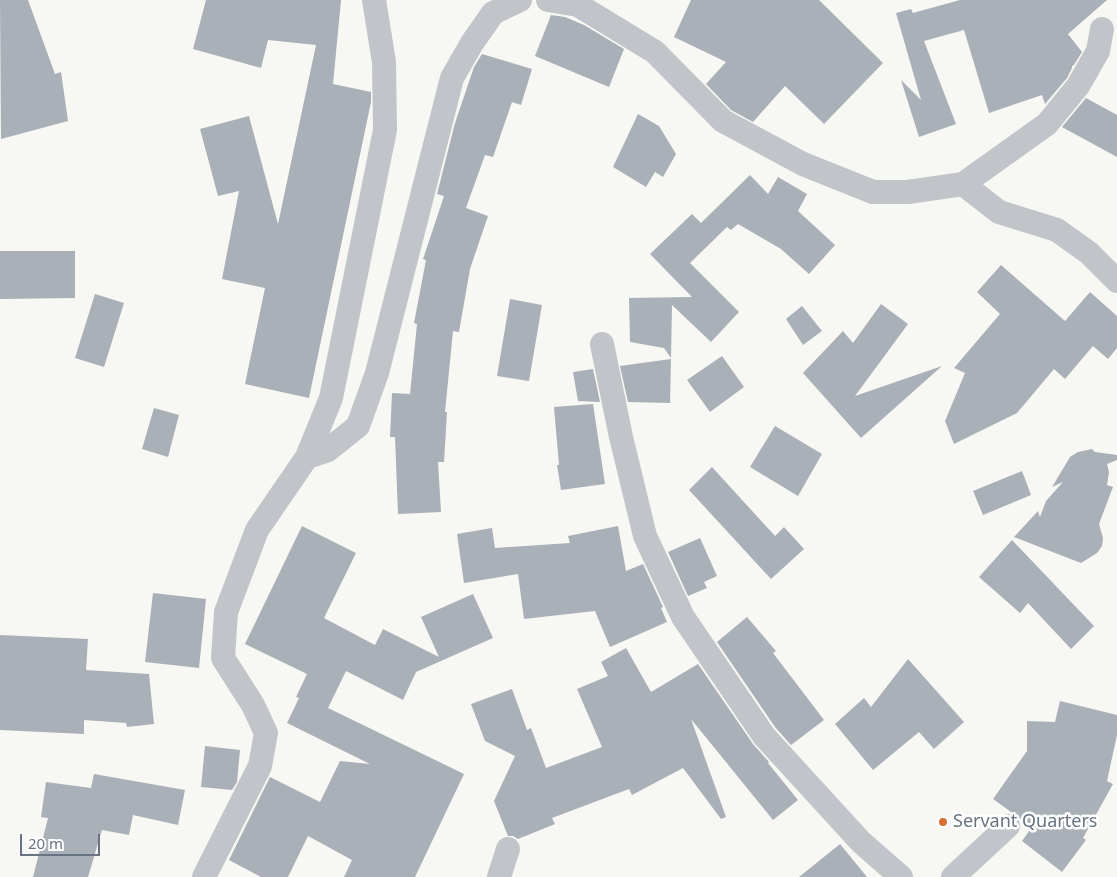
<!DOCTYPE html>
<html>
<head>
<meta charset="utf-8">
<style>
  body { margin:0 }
  #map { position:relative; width:1117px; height:877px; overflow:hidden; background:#f7f7f4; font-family:"Noto Sans",sans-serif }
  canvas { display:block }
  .scale { position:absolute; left:20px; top:834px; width:80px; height:22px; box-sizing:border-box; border:2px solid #687483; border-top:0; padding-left:6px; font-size:15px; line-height:18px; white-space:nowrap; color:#687483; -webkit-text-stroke:4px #fff; paint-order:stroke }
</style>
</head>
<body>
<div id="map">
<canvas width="1117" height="877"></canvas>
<div class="scale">20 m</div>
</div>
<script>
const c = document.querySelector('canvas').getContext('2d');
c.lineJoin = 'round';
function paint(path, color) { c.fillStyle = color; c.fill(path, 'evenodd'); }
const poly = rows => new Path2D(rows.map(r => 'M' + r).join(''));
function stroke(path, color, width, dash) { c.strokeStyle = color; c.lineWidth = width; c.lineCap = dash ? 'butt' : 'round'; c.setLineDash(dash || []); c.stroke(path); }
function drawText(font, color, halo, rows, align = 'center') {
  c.font = font + ' "Noto Sans",sans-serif'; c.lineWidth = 5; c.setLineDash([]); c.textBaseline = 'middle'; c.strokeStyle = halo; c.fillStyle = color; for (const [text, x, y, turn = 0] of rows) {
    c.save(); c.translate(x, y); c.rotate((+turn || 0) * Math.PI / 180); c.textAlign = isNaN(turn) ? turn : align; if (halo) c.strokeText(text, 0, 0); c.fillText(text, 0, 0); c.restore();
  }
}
const building = poly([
  [0,0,28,0,55,74,61,72,68,121,1,139],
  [206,0,341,0,333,84,371,92,371,102,309,398,245,384,265,288,222,279,239,191,218,196,200,129,249,116,278,224,316,45,268,40,261,68,193,49],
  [691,0,819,0,883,63,824,124,785,86,753,122,731,110,706,84,726,62,674,37],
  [960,0,1107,0,1068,34,1082,52,1074,65,1072,66,1072,68,1067,78,1045,104,1042,95,989,113,964,30,924,41,956,124,919,137,901,80,921,100,896,13,911,9,913,13],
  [551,15,565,17,584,25,624,49,609,87,535,56],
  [482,54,532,69,521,105,512,102,493,157,485,155,466,208,488,216,470,269,459,332,453,331,445,412,447,412,444,462,438,462,441,512,398,514,395,437,390,437,392,393,410,394,417,324,414,323,426,260,423,259,444,196,437,194,455,123,474,67],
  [1086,98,1117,115,1117,157,1062,127],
  [638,114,659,126,676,154,663,177,655,172,646,187,613,167],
  [750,175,768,194,778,177,807,194,798,211,835,245,809,274,781,249,738,224,731,230,727,227,690,263,739,312,711,342,672,305,671,358,664,348,630,342,629,298,692,297,650,254,692,214,701,223],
  [0,251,75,251,75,298,0,299],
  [1001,265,1065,321,1090,292,1117,316,1117,348,1108,359,1093,346,1065,379,1054,369,1017,413,954,444,945,421,965,373,954,368,1000,314,977,292],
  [95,294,124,303,104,367,75,358],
  [510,299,542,305,529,381,497,376],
  [881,304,908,324,855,396,942,366,861,438,803,373,843,331,853,343],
  [802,306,822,331,803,345,786,319],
  [722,356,744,387,710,412,687,380],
  [671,359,670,403,628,402,620,366],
  [593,369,600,402,578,401,573,372],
  [593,404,605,484,561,490,557,465,559,465,554,407],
  [154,408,179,415,168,457,142,449],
  [775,426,822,454,798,496,750,467],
  [1092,449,1095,452,1117,455,1117,460,1107,464,1109,472,1107,485,1113,487,1099,524,1103,538,1102,546,1097,553,1081,563,1014,537,1038,511,1040,517,1046,501,1063,482,1052,487,1070,457,1078,452],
  [712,467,775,536,784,527,804,549,771,579,689,490],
  [1022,471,1031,495,983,515,973,491],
  [302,526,356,553,324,618,375,645,383,629,439,657,421,617,473,594,493,638,416,672,403,700,346,671,328,708,464,774,415,877,344,877,352,860,308,836,288,877,261,877,229,860,270,777,320,802,340,761,370,764,287,723,299,698,296,697,307,674,245,644],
  [618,526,626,571,643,564,663,607,661,608,667,622,610,647,595,611,524,619,518,574,464,583,457,534,492,528,495,548,570,543,568,536],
  [700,538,717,576,704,582,707,588,688,596,668,552],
  [1012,540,1094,626,1071,649,1028,603,1020,613,979,577],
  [153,593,206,599,199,668,145,662],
  [747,617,776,651,773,653,824,720,791,745,775,727,717,642],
  [0,635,88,639,86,670,149,674,154,724,127,727,126,723,84,720,84,734,0,730],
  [626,648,651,692,698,664,753,744,769,762,768,763,798,800,773,820,691,719,726,817,721,819,683,768,632,795,629,789,552,818,555,824,518,839,513,836,508,836,494,801,515,756,485,741,471,704,512,689,527,730,531,728,546,768,602,747,577,689,608,676,601,662],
  [908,659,964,722,934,749,919,732,873,770,835,724,864,698,871,707],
  [1060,701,1117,715,1117,735,1107,781,1113,784,1083,838,1086,840,1062,872,1022,841,1032,827,993,799,1027,751,1027,721,1055,722],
  [205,746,240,750,237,782,232,790,201,787],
  [94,774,185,790,178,825,133,815,129,835,102,830,88,877,33,877,48,818,41,817,46,782,91,788],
  [840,844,867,877,799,877]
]);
const street = poly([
  [548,0,578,5,655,52,723,121,803,164,873,192,908,192,963,184,1047,124,1078,86,1098,51,1102,29],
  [963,184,999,212,1057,230,1089,253,1117,281],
  [602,344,621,437,645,536,683,617,764,736,861,842,901,877],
  [307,457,328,450,358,426,377,373,452,78,472,43,493,13,520,0],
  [204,877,260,766,266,733,253,705,223,658,226,612,257,530,307,457,331,398,385,130,384,62,374,0],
  [499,877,508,849],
  [953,877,1008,826]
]);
const markers = [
  [943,822,5,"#d76f34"]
];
const poiNames = [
  ["Servant Quarters",953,822]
];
paint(building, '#aab0b7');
stroke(street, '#c1c4c8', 24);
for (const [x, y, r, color] of markers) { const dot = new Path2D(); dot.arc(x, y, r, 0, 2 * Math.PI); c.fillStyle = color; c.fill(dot); stroke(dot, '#fff', 2); }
drawText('18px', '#687483', '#fff', poiNames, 'left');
</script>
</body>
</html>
